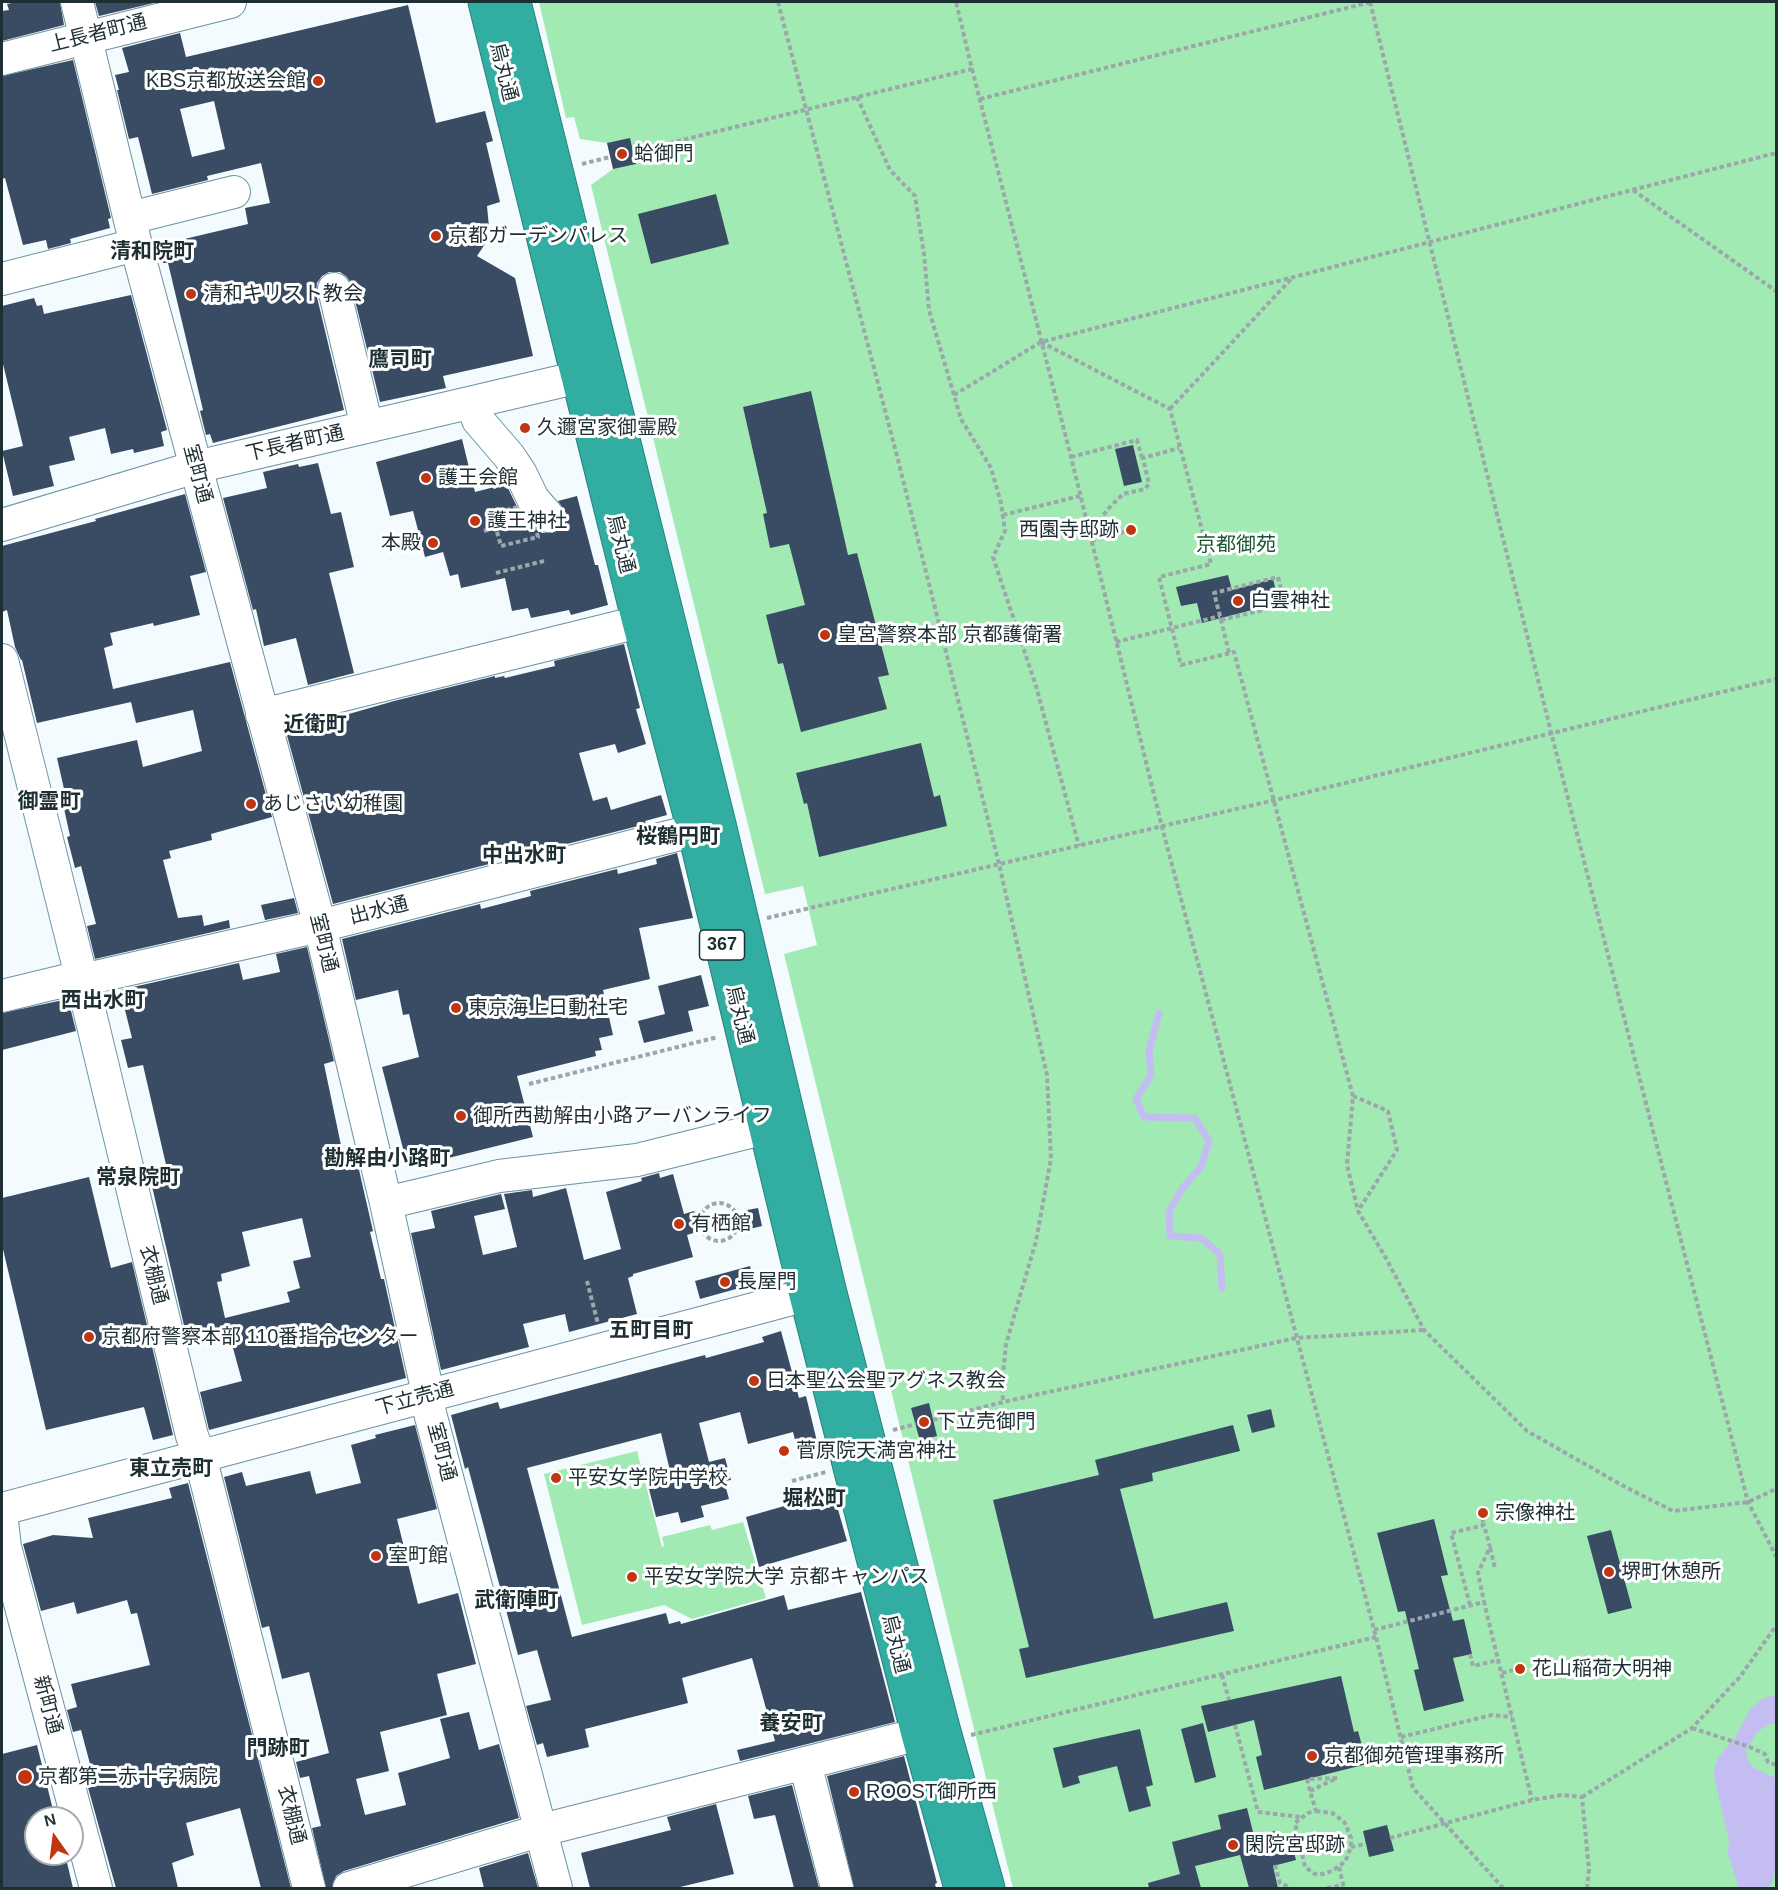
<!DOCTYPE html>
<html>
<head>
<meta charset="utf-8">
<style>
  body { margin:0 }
  #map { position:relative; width:1778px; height:1890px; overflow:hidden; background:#f3fbfe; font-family:Helvetica,sans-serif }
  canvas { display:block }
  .frame { position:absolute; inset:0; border:3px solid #1e2f34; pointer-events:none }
  .north { position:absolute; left:24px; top:1806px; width:60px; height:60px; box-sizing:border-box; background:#fff; border:2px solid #a5acae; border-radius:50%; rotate:346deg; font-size:16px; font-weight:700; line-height:24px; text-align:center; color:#1e2f34 }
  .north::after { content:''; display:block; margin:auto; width:21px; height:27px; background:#c03612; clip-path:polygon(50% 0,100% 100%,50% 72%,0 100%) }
</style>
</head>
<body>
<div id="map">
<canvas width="1778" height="1890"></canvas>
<div class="frame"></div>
<div class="north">N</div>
</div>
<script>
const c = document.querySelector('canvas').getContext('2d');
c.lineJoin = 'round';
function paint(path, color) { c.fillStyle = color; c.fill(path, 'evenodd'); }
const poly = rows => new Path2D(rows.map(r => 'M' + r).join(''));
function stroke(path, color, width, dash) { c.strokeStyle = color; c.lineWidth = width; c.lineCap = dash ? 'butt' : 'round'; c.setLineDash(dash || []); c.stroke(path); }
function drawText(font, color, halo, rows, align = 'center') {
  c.font = font + ' Helvetica,"Noto Sans JP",sans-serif'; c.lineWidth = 6; c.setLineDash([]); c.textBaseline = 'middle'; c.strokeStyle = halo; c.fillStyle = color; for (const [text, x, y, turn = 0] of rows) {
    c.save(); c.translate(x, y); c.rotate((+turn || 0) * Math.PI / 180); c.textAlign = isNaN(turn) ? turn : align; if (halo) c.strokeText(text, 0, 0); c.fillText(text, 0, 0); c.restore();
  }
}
const green = poly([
  [539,2,1776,2,1776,1888,1013,1888,784,954,817,945,803,886,765,894,591,185,613,169,607,143,580,139,574,117,566,118],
  [637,1451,662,1547,664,1546,662,1537,710,1525,712,1530,743,1522,766,1598,692,1619,664,1605,582,1625,544,1474]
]);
const water = poly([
  [1776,1695,1776,1723,1769,1724,1756,1733,1746,1751,1748,1760,1753,1767,1770,1776,1776,1777,1776,1868,1772,1883,1767,1888,1739,1888,1728,1854,1729,1839,1715,1782,1714,1769,1718,1758,1734,1738,1734,1740,1751,1708,1764,1698]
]);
const stream = poly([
  [1159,1013,1149,1051,1151,1075,1136,1099,1144,1117,1195,1118,1209,1141,1201,1167,1182,1189,1169,1211,1170,1236,1201,1238,1220,1254,1222,1288]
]);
const building = poly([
  [16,2,60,2,64,25,2,41,2,11,9,10,7,4],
  [95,2,158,2,99,16],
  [408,5,436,123,485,111,493,141,486,143,500,202,487,206,489,227,487,241,477,256,515,278,533,356,443,376,446,388,380,402,351,284,347,277,340,272,329,272,322,276,317,283,316,293,344,410,213,443,210,434,206,435,200,411,203,410,168,263,163,263,159,245,248,224,245,208,270,203,261,163,207,176,208,180,152,194,138,137,129,139,117,90,119,90,115,75,129,72,122,48,180,33,186,57],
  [214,101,225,149,192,157,180,109],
  [73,60,111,218,108,219,110,228,70,239,71,243,48,249,46,240,23,245,5,178,2,179,2,76],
  [630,138,636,164,613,169,607,143],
  [716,194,729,244,651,264,638,214],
  [131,295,167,430,161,432,164,446,134,453,133,449,111,454,105,428,69,437,75,460,49,466,54,486,13,496,2,451,23,446,2,360,2,306,34,298,37,306,42,305,44,314],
  [811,391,848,555,857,553,889,675,878,677,887,709,801,732,783,663,778,664,766,615,805,605,789,544,770,548,763,514,767,513,743,407],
  [462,439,475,492,506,484,519,511,535,528,542,533,552,533,560,529,565,522,566,513,558,501,577,496,595,565,598,565,608,605,571,615,569,610,531,618,528,608,512,611,505,578,461,588,458,574,450,576,443,552,425,557,413,511,390,516,376,462],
  [1133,445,1142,482,1124,486,1115,449],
  [318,463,331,514,341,512,354,567,329,573,354,673,308,685,296,638,264,646,256,609,253,610,223,498,267,488,263,472,298,464,299,467],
  [185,494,206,572,190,576,200,615,154,626,153,623,110,633,113,645,104,648,113,689,230,662,272,817,211,834,212,840,169,851,171,858,163,860,178,918,202,915,204,926,229,920,230,928,95,959,87,926,96,924,81,866,75,868,67,837,70,836,60,790,64,789,57,758,137,740,143,767,202,751,193,710,136,723,131,702,37,723,22,660,21,660,15,647,7,610,2,612,2,546,96,521,95,519],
  [1228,575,1232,590,1273,579,1279,603,1202,623,1197,603,1181,606,1176,587],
  [624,644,640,708,636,709,646,744,618,753,615,744,579,753,593,801,607,797,611,810,661,795,667,815,645,821,646,824,559,846,544,849,543,846,496,859,497,862,333,904,285,728,334,716,335,718,394,701,495,676,495,678,504,676,505,678,555,666,554,661],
  [921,743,934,797,940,795,947,826,819,857,807,803,804,804,796,773],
  [677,853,693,918,639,928,650,979,603,990,613,1035,599,1038,602,1050,595,1051,596,1056,517,1076,533,1137,408,1168,382,1067,419,1057,409,1014,403,1015,398,990,356,1000,342,939,480,904,481,909,531,896,530,891,617,869,618,874,657,864,656,859],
  [294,898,298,913,265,920,261,905],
  [307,947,334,1061,324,1064,342,1150,354,1148,373,1231,370,1232,381,1279,384,1279,406,1378,209,1430,200,1392,242,1381,230,1337,204,1343,203,1339,188,1343,149,1173,167,1169,143,1065,128,1068,121,1040,132,1038,120,990,239,963,243,980,280,972,276,954],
  [302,1218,311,1257,293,1261,300,1288,287,1292,290,1302,225,1318,217,1282,222,1281,221,1274,250,1266,242,1232],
  [701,975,709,1006,688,1011,693,1031,644,1043,638,1021,665,1014,658,986],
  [68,999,76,1031,2,1050,2,1013],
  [659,1173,660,1178,673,1174,684,1214,694,1211,700,1231,687,1235,693,1257,633,1274,633,1276,628,1278,637,1314,569,1332,565,1314,523,1324,529,1347,441,1370,411,1233,435,1228,431,1211,501,1194,505,1209,474,1216,483,1255,517,1247,504,1194,532,1190,533,1197,566,1188,584,1260,621,1249,606,1192,642,1181,641,1178],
  [89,1177,111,1268,132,1262,173,1435,153,1440,144,1407,46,1430,2,1245,2,1198],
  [758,1208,762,1226,746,1230,742,1211],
  [750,1266,754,1284,700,1299,695,1281],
  [781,1331,799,1398,806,1396,820,1454,800,1459,793,1432,748,1444,740,1412,699,1423,709,1462,725,1458,731,1480,724,1481,729,1499,701,1506,704,1517,681,1523,678,1512,656,1517,647,1481,671,1475,661,1433,527,1468,572,1637,666,1613,669,1624,680,1621,681,1624,784,1595,788,1610,861,1592,895,1722,740,1761,737,1750,775,1741,752,1658,682,1678,688,1703,585,1729,589,1747,547,1757,543,1743,537,1745,526,1706,551,1700,537,1650,518,1655,468,1467,465,1469,451,1415,498,1402,500,1409,705,1355,706,1358,764,1342,762,1337],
  [929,1403,937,1436,920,1441,911,1408],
  [1271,1409,1275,1427,1252,1433,1247,1415],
  [415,1425,437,1509,397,1519,418,1604,458,1593,476,1664,437,1674,447,1715,380,1732,389,1771,356,1779,365,1815,406,1805,398,1773,450,1758,440,1719,469,1712,479,1750,499,1744,519,1818,344,1871,336,1876,332,1888,326,1888,312,1828,321,1826,309,1776,300,1778,296,1762,329,1753,309,1672,282,1679,269,1626,262,1628,224,1477,242,1472,246,1486,310,1471,316,1494,361,1483,351,1445,376,1438,375,1435],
  [1233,1425,1240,1451,1152,1473,1153,1481,1120,1489,1154,1619,1227,1602,1234,1631,1026,1678,1019,1649,1029,1647,993,1500,1099,1475,1095,1460],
  [188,1483,291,1888,261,1888,240,1808,186,1823,194,1855,172,1863,178,1888,116,1888,82,1766,90,1764,81,1730,73,1732,67,1710,77,1707,71,1684,150,1665,137,1613,131,1614,127,1600,77,1614,74,1602,41,1611,23,1544,53,1535,93,1538,88,1518,172,1498,169,1488],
  [833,1492,847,1541,759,1567,746,1517],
  [1434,1519,1448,1575,1441,1576,1453,1621,1464,1619,1472,1654,1453,1658,1464,1701,1424,1711,1414,1670,1419,1669,1405,1611,1398,1612,1377,1533],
  [1611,1530,1632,1608,1608,1614,1587,1536],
  [1341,1676,1354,1732,1358,1731,1367,1764,1264,1790,1256,1757,1262,1755,1254,1720,1208,1732,1201,1706],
  [1203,1723,1216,1777,1195,1783,1181,1729],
  [1140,1729,1153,1785,1146,1787,1151,1806,1129,1812,1117,1766,1078,1776,1080,1783,1063,1788,1053,1748],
  [37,1745,55,1818,36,1818,36,1854,65,1854,73,1888,2,1888,2,1754],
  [904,1756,937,1883,935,1884,936,1888,854,1888,827,1776],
  [792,1785,819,1888,794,1888,775,1815,754,1819,748,1796],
  [716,1804,734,1874,676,1888,590,1888,581,1853,671,1830,667,1817],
  [1247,1808,1254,1836,1275,1831,1277,1840,1290,1837,1296,1860,1273,1866,1278,1888,1249,1888,1240,1855,1195,1866,1201,1888,1149,1888,1148,1883,1180,1874,1172,1842,1221,1829,1218,1815],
  [1387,1825,1394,1851,1369,1857,1363,1831],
  [528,1853,538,1888,484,1888,479,1868]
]);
const path = poly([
  [778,2,897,456,999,864,1047,1075,1051,1159,1036,1241,1006,1344,1002,1385,1003,1402],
  [1370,2,1551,732,1748,1502,1776,1556],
  [972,69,1071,457,1162,827,1376,1637,1413,1788,1503,1888],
  [857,97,890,170,915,196,924,254,929,310,961,419,991,468,1001,503,1005,531,993,557,1036,686,1079,846],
  [980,99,1371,2],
  [633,152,972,69,956,2],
  [582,164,610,157],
  [1633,190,1776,291],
  [1041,342,1170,409,1211,564,1159,577,1181,665,1234,652,1353,1096,1347,1165,1358,1211,1387,1260,1424,1330,1527,1431,1627,1488,1673,1511,1748,1502,1776,1489],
  [954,395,1041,342,1776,153],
  [1170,409,1292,278],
  [1071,457,1137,440,1143,461],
  [529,504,538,537,501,546,492,514,529,504],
  [1003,515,1080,496],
  [484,531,496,528],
  [1090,533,1108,509,1123,494,1145,489,1149,484,1143,458,1179,448],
  [1091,541,1131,530],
  [496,573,544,561],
  [1221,620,1285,605,1278,577,1214,593,1220,616,1221,620,1229,653],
  [1116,642,1220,616],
  [767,918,1275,800,1776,679],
  [529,1084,718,1037],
  [1353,1096,1388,1111,1397,1150,1358,1211],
  '700 1222a19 19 0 1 1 38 0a19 19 0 1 1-38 0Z',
  [587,1281,598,1324],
  [933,1420,1003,1402,1296,1338,1424,1330],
  [893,1430,916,1424],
  [792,1481,826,1472],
  [1482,1518,1484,1525],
  [1490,1548,1495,1568],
  [1470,1605,1451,1533,1484,1525,1490,1547,1478,1573,1484,1602],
  [1374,1630,1484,1602,1532,1800],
  [1470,1654,1473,1666,1498,1660],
  [1502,1673,1514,1670],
  [1222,1675,1229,1700],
  [1235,1725,1258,1812,1300,1817],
  [1692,1728,1750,1747,1765,1754,1768,1762,1776,1765],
  [971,1735,1376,1637],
  [1401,1737,1492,1715,1512,1717],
  [1310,1791,1337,1778,1307,1779,1310,1791,1316,1811],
  [1582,1797,1692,1728,1739,1678,1776,1626],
  [1316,1811,1332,1813,1339,1818,1345,1823,1351,1838,1351,1847,1345,1862,1332,1871,1323,1874,1315,1874,1305,1867,1295,1823,1308,1813,1316,1811],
  [1390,1838,1532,1800,1562,1795,1582,1797,1589,1870,1587,1888],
  [1351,1847,1366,1844],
  [1293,1849,1300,1847],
  [1275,1865,1280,1883,1291,1888],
  [1339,1867,1344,1888],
  [1327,1888,1343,1885]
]);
const minor = poly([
  [77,2,136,245,320,926,386,1203,425,1380,430,1413,556,1888],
  [2,59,230,2],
  [130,218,234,192],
  [2,279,136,245],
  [334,289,367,427],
  [473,403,478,420,509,456,521,474,533,499,548,516],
  [2,525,196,467,605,371],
  [2,660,82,980,192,1436,200,1456,309,1888],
  [262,715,639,622],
  [2,996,72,979,82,980,320,926,719,824],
  [386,1203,499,1176,637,1160,766,1128],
  [2,1509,829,1289],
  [2,1521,5,1547,96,1888],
  [805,1763,837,1888],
  [349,1888,542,1830,943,1728]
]);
const highway = poly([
  [485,2,639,622,694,830,806,1295,918,1734,961,1888],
  [514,2,719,824,829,1289,943,1728,988,1888]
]);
const markers = [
  [318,81,6,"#c03612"],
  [622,154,6,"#c03612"],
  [436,236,6,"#c03612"],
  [191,294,6,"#c03612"],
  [525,428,6,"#c03612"],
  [426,478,6,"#c03612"],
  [475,521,6,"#c03612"],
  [1131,530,6,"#c03612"],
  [433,543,6,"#c03612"],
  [1238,601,6,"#c03612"],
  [825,635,6,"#c03612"],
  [251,804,6,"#c03612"],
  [456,1008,6,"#c03612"],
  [461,1116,6,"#c03612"],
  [679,1224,6,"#c03612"],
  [725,1282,6,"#c03612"],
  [89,1337,6,"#c03612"],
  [754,1381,6,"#c03612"],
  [924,1422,6,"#c03612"],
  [784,1451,6,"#c03612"],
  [556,1478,6,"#c03612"],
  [1483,1513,6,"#c03612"],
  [376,1556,6,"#c03612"],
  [1609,1572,6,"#c03612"],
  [632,1577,6,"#c03612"],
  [1520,1669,6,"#c03612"],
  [1312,1756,6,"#c03612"],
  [25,1777,8,"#c03612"],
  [854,1792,6,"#c03612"],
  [1233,1845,6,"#c03612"]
];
const shields = [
  [722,945,45]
];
const shieldNames = [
  ["367",722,945]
];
const streetNames = [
  ["上長者町通",98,34,-14],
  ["烏丸通",503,72,76],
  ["下長者町通",295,444,-13],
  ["室町通",197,474,75],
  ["烏丸通",620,544,76],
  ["出水通",379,911,-14],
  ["室町通",323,943,76],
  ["烏丸通",739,1015,76],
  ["衣棚通",153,1275,76],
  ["下立売通",415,1399,-15],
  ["室町通",441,1452,75],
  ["烏丸通",895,1644,76],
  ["新町通",47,1705,75],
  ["衣棚通",291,1815,76]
];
const poiNames = [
  ["KBS京都放送会館",306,81,"right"],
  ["蛤御門",634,154],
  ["京都ガーデンパレス",448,236],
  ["清和キリスト教会",203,294],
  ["久邇宮家御霊殿",537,428],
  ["護王会館",438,478],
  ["護王神社",487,521],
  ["西園寺邸跡",1119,530,"right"],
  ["本殿",421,543,"right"],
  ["白雲神社",1250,601],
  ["皇宮警察本部 京都護衛署",837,635],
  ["あじさい幼稚園",263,804],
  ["東京海上日動社宅",468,1008],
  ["御所西勘解由小路アーバンライフ",473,1116],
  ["有栖館",691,1224],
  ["長屋門",737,1282],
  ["京都府警察本部 110番指令センター",101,1337],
  ["日本聖公会聖アグネス教会",766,1381],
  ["下立売御門",936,1422],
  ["菅原院天満宮神社",796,1451],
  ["平安女学院中学校",568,1478],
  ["宗像神社",1495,1513],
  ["室町館",388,1556],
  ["堺町休憩所",1621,1572],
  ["平安女学院大学 京都キャンパス",644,1577],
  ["花山稲荷大明神",1532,1669],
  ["京都御苑管理事務所",1324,1756],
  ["京都第二赤十字病院",38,1777],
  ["ROOST御所西",866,1792],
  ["閑院宮邸跡",1245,1845]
];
const parkNames = [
  ["京都御苑",1236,545]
];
const neighbourhoodNames = [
  ["清和院町",152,252],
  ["鷹司町",400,360],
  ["近衛町",315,725],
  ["御霊町",49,802],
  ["桜鶴円町",678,837],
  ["中出水町",524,856],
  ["西出水町",103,1001],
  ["勘解由小路町",387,1159],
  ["常泉院町",138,1178],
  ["五町目町",651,1331],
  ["東立売町",171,1469],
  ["堀松町",814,1499],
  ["武衛陣町",516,1601],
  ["養安町",791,1724],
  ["門跡町",278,1749]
];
paint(green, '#a2eab3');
paint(water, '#c4bdf2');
stroke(stream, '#c4bdf2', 7);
paint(building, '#394c64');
stroke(minor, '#6b92a0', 34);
stroke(highway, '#2b817b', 35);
stroke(path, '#9ba7ab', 4, [4.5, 3]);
stroke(minor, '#fff', 32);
stroke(highway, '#32ada1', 33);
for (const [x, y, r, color] of markers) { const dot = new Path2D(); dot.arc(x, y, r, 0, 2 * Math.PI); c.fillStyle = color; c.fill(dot); stroke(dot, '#fff', 2); }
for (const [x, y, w] of shields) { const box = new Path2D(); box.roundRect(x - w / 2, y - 15, w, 30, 4.5); c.fillStyle = '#fff'; c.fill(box); stroke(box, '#1e2f34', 1.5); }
drawText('bold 18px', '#1e2f34', null, shieldNames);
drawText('20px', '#1e2f34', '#fff', streetNames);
drawText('20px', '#1e2f34', '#fff', poiNames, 'left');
drawText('20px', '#1a572e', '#fff', parkNames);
drawText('bold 21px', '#1e2f34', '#fff', neighbourhoodNames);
</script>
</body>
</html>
